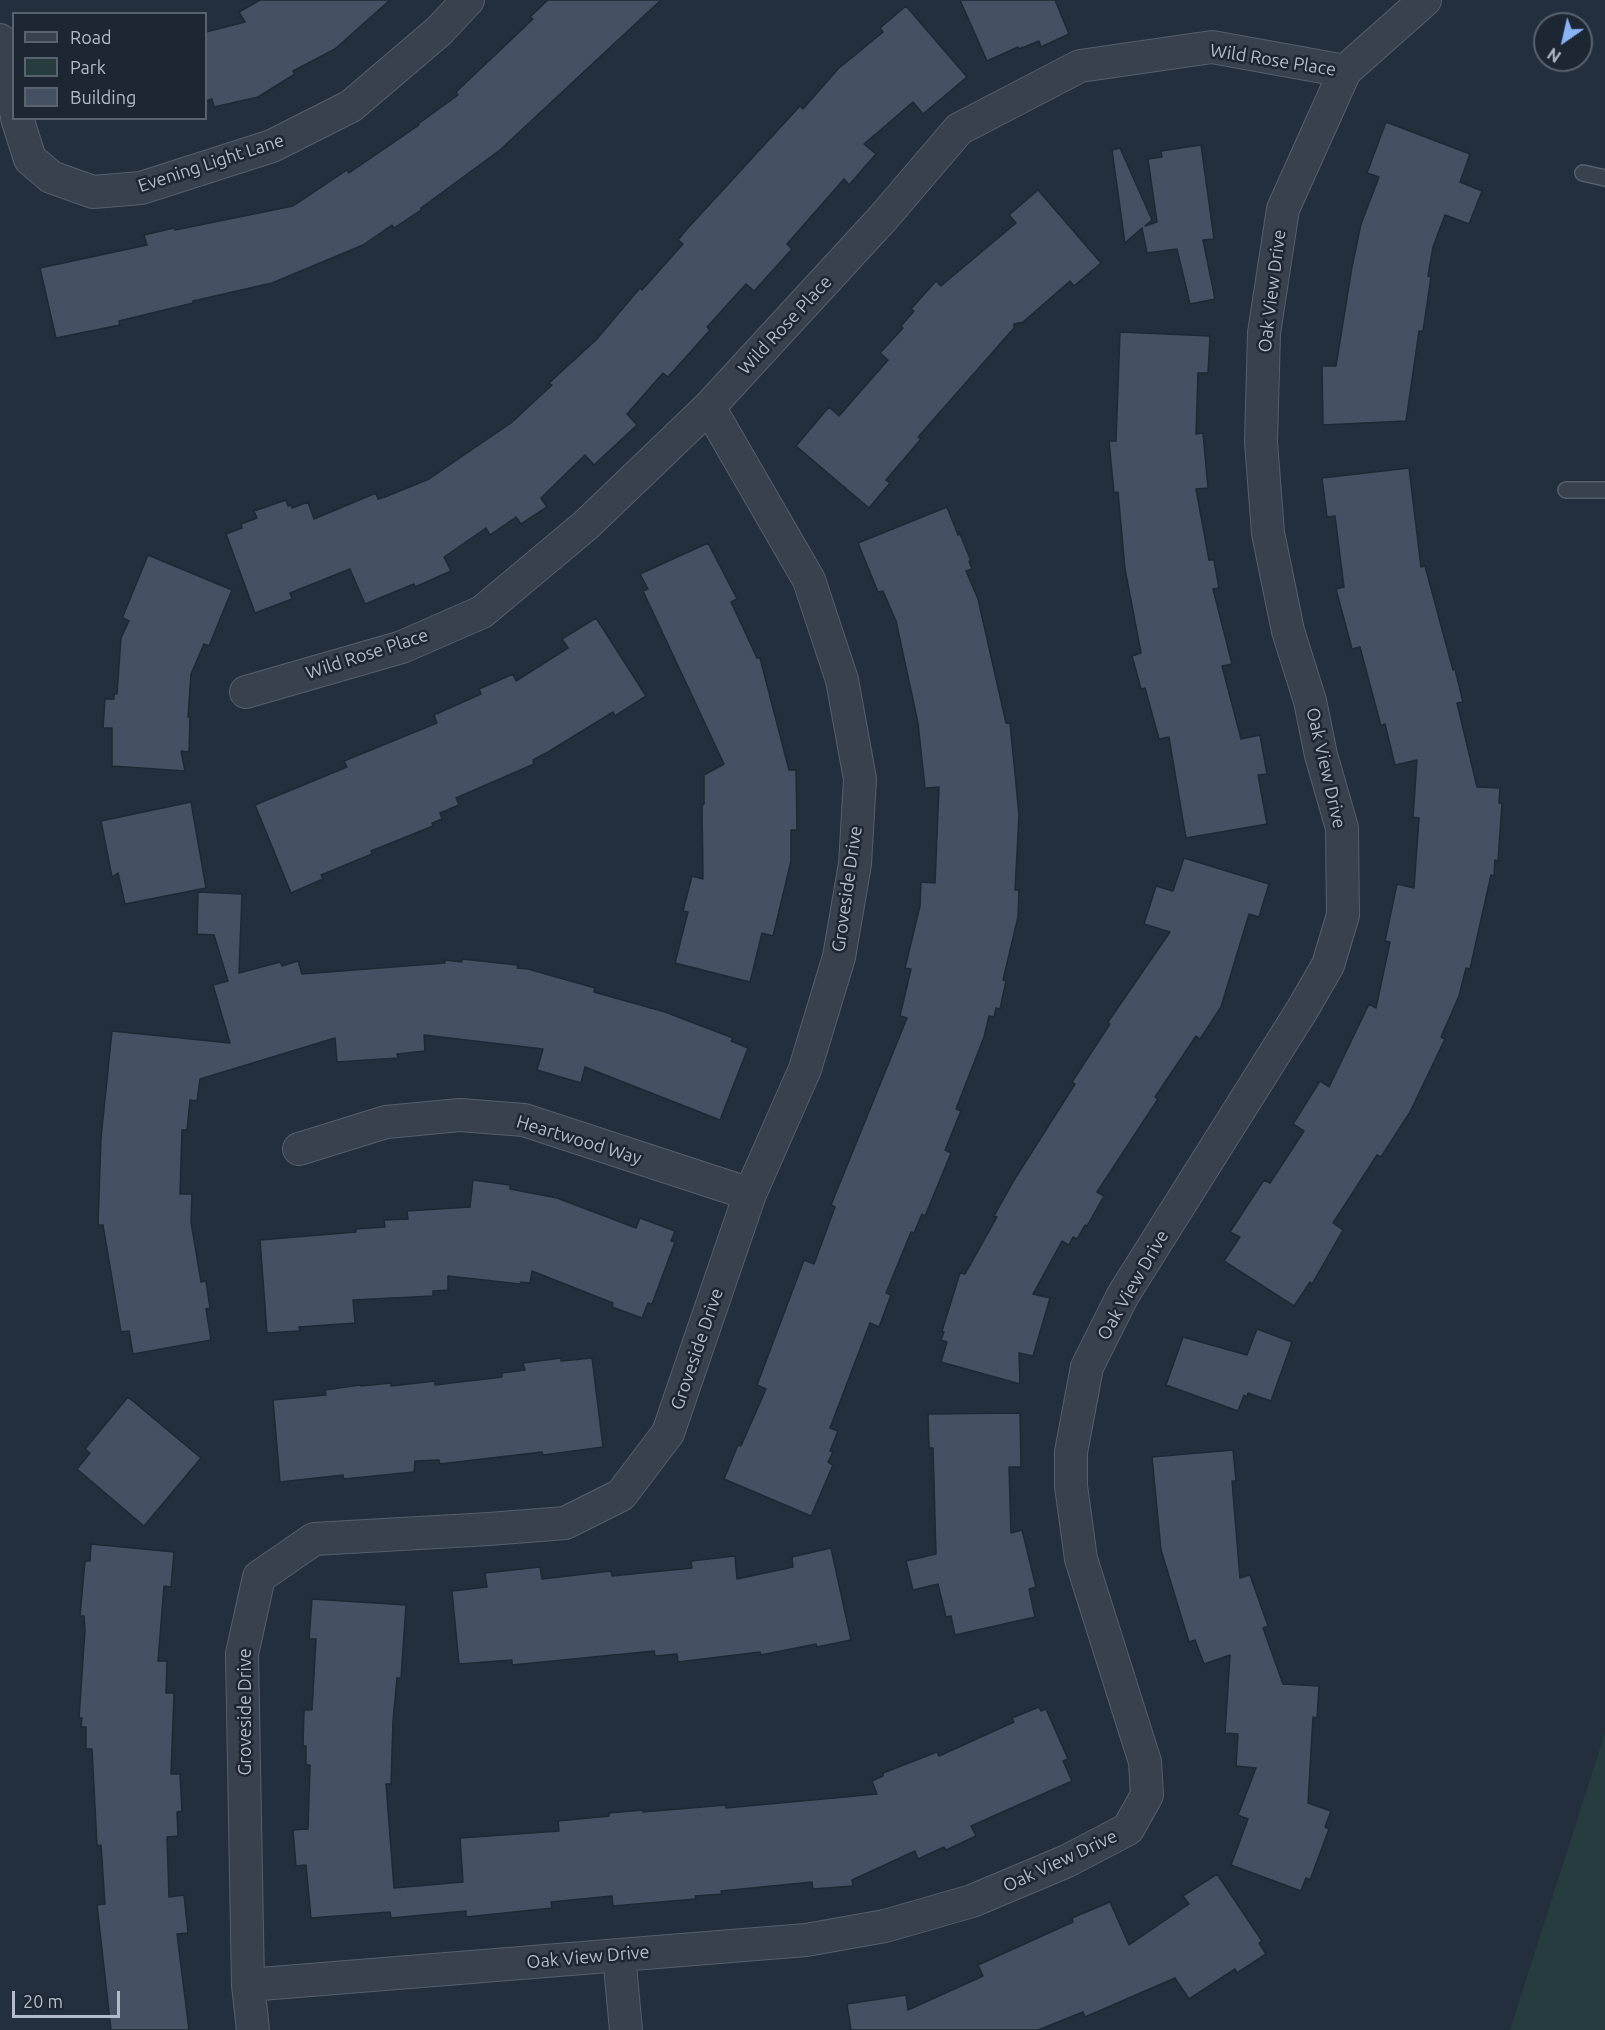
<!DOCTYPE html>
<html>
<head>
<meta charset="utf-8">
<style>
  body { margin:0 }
  #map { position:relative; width:1605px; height:2030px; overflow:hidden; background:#242f3e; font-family:Ubuntu,sans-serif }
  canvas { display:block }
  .legend { position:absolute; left:12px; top:12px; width:195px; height:108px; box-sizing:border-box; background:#1d2633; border:2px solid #59626f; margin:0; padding:8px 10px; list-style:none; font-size:18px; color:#b4bcc9 }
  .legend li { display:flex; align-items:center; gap:12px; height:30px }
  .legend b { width:30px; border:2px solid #59626f }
  .north { position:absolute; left:1533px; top:12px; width:60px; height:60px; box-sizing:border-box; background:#1d2633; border:2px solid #59626f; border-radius:50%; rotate:214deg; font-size:16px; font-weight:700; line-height:24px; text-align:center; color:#b4bcc9 }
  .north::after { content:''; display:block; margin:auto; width:21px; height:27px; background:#8ab4f8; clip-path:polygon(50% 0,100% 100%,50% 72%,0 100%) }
  .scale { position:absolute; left:12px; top:1991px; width:108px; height:27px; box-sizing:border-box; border:3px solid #b4bcc9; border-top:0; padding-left:8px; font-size:18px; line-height:21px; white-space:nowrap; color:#b4bcc9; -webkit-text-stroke:4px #1d2633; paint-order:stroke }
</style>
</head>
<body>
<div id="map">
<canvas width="1605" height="2030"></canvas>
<ul class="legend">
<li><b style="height:8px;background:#38414e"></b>Road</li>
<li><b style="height:16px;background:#263c3f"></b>Park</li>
<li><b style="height:16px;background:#455162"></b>Building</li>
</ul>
<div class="north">N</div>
<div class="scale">20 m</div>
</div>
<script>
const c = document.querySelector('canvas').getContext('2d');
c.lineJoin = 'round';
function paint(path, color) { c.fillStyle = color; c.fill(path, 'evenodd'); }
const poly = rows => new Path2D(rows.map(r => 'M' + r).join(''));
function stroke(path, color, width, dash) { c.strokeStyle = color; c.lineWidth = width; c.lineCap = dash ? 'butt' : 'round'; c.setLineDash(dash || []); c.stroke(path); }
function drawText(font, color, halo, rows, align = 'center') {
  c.font = font + ' Ubuntu,sans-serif'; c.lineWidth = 5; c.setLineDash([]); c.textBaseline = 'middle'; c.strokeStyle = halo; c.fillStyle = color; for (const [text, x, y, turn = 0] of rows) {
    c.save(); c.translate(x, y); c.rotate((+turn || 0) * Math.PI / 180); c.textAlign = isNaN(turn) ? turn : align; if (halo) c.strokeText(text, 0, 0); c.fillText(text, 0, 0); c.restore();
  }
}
const green = poly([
  [1605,1733,1605,2030,1510,2030]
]);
const building = poly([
  [260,0,390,0,335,49,293,71,295,74,258,97,214,107,212,99,206,101,206,32,245,22,239,12,260,0],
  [548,0,661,0,500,150,421,208,421,210,394,228,392,225,363,245,272,283,193,301,193,303,119,321,120,325,56,338,40,268,147,245,144,235,174,228,175,230,293,206,347,170,349,173,419,125,418,124,458,95,456,92,533,19,530,17,548,0],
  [960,0,1055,0,1069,34,1041,47,1039,41,1019,49,1018,47,987,61,960,0],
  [906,6,967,77,923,114,913,102,864,144,876,154,849,185,844,179,787,244,792,249,754,291,746,284,707,327,710,330,668,377,663,373,627,414,637,425,594,465,585,455,541,498,547,507,521,524,516,517,490,535,486,528,444,557,451,571,415,587,414,584,365,604,350,569,290,593,292,599,255,613,226,534,242,528,241,524,257,518,254,511,286,500,288,506,291,505,292,508,308,502,314,519,376,493,378,499,385,497,429,479,511,423,552,385,549,383,596,340,640,288,642,290,683,244,678,240,687,229,800,106,803,109,838,69,883,32,880,28,906,6],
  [1386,122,1470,154,1460,182,1482,191,1469,224,1445,215,1433,247,1428,276,1431,277,1423,331,1419,331,1406,421,1323,425,1322,366,1336,366,1352,267,1361,224,1379,177,1367,173,1386,122],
  [1201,145,1214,239,1203,240,1215,299,1190,304,1177,249,1147,253,1142,228,1125,243,1112,150,1120,148,1152,220,1145,226,1157,222,1148,159,1162,157,1161,151,1201,145],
  [1038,190,1101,263,1074,286,1070,281,1023,322,1014,324,1014,328,918,437,921,439,886,480,890,483,869,508,796,446,829,407,839,416,888,360,880,353,903,328,901,326,914,311,911,309,936,281,941,286,1016,223,1009,215,1038,190],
  [1120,332,1210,336,1208,373,1198,373,1196,434,1203,433,1208,488,1196,489,1209,560,1214,560,1219,588,1213,589,1232,664,1222,666,1241,739,1260,735,1267,774,1258,775,1267,824,1186,838,1169,737,1159,739,1145,688,1141,689,1132,656,1141,653,1125,569,1118,492,1114,493,1109,441,1116,441,1120,332],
  [1409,468,1421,567,1425,566,1453,670,1455,669,1463,702,1457,703,1477,787,1500,788,1499,803,1502,803,1498,861,1495,860,1494,876,1491,875,1470,969,1466,968,1459,996,1441,1037,1445,1039,1410,1112,1381,1157,1377,1155,1333,1223,1343,1230,1312,1284,1310,1282,1294,1306,1224,1261,1240,1237,1230,1232,1264,1180,1270,1183,1304,1131,1293,1124,1320,1081,1329,1087,1369,1004,1376,1008,1390,942,1385,941,1397,884,1414,888,1419,818,1413,817,1417,760,1395,765,1385,724,1381,726,1360,647,1352,649,1336,589,1344,587,1335,516,1327,517,1322,478,1409,468],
  [947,507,958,535,960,534,971,561,969,561,972,569,966,571,978,599,1006,723,1010,723,1019,815,1015,890,1019,890,1018,917,1003,980,1006,981,1000,1009,996,1008,994,1017,989,1016,984,1037,956,1109,961,1111,945,1150,951,1153,925,1216,922,1214,914,1233,911,1232,886,1293,891,1295,879,1327,870,1323,830,1428,838,1431,830,1451,833,1452,828,1462,833,1465,811,1516,724,1479,738,1445,741,1446,766,1389,757,1385,804,1260,814,1264,835,1207,831,1205,907,1018,900,1016,911,969,905,968,920,906,921,882,935,883,939,787,925,788,918,723,896,621,883,591,878,592,858,543,947,507],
  [708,543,737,599,731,602,757,658,760,658,789,770,796,770,797,830,791,830,791,861,773,936,762,933,750,982,675,963,688,912,683,911,692,876,703,879,702,805,704,804,704,775,724,764,643,591,648,589,640,574,708,543],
  [148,555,232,590,209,646,204,644,191,674,188,717,190,717,189,752,181,751,185,771,112,766,112,728,103,728,105,699,114,699,114,694,117,694,121,638,129,621,123,618,123,616,148,555],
  [596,618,646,696,615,716,613,712,548,752,533,760,534,764,456,798,459,805,440,813,442,819,432,823,433,826,371,851,372,854,321,875,323,879,291,893,255,805,347,767,344,761,437,723,434,715,481,694,479,689,513,674,516,681,568,648,562,639,596,618],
  [191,802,206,888,125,904,118,873,112,877,101,821,191,802],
  [1184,858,1269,884,1259,917,1249,914,1221,1007,1200,1039,1196,1036,1155,1097,1158,1099,1097,1192,1104,1196,1087,1226,1085,1225,1077,1239,1073,1237,1069,1245,1062,1241,1033,1294,1050,1298,1033,1356,1019,1353,1020,1384,941,1362,947,1342,941,1340,944,1332,942,1331,960,1273,965,1274,997,1217,994,1216,1016,1177,1075,1084,1072,1082,1110,1024,1108,1022,1170,932,1144,924,1156,886,1173,891,1184,858],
  [198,892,242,894,239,973,280,962,282,966,298,961,302,974,445,963,445,960,462,962,462,959,518,965,517,968,528,969,595,988,594,992,665,1012,733,1038,731,1041,748,1048,720,1120,585,1067,581,1083,537,1070,543,1049,424,1035,425,1051,397,1054,398,1058,337,1062,335,1038,200,1079,197,1101,190,1100,187,1130,182,1130,180,1194,192,1194,191,1222,201,1282,206,1281,210,1308,206,1309,211,1340,133,1354,129,1331,121,1332,103,1225,98,1225,101,1138,112,1031,230,1043,213,985,228,981,214,935,197,934,198,892],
  [473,1180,510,1185,510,1189,557,1198,636,1228,640,1218,675,1231,671,1241,675,1242,652,1304,648,1303,642,1318,612,1307,613,1303,532,1271,530,1283,521,1282,520,1284,448,1276,448,1290,433,1291,433,1296,353,1300,355,1323,299,1327,300,1331,267,1333,260,1240,356,1232,356,1229,385,1227,384,1220,408,1219,407,1211,470,1207,473,1180],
  [1257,1329,1292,1342,1271,1401,1248,1393,1247,1397,1244,1395,1238,1411,1166,1385,1183,1337,1247,1355,1257,1329],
  [561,1358,561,1361,592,1358,603,1447,543,1455,542,1452,440,1464,439,1460,415,1461,414,1472,344,1479,343,1475,280,1482,273,1400,326,1395,325,1390,360,1385,361,1386,391,1383,391,1386,435,1381,435,1385,502,1377,502,1373,525,1370,523,1363,561,1358],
  [128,1397,201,1458,144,1526,77,1469,90,1453,85,1449,128,1397],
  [1020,1413,1021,1467,1009,1467,1011,1533,1022,1530,1036,1587,1029,1589,1035,1617,955,1635,951,1616,946,1617,938,1584,913,1590,906,1561,936,1554,933,1448,929,1448,928,1414,1020,1413],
  [1233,1450,1236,1481,1232,1481,1240,1578,1250,1575,1268,1626,1263,1628,1283,1684,1319,1686,1317,1718,1313,1717,1308,1803,1331,1811,1325,1827,1329,1829,1310,1880,1306,1878,1301,1891,1231,1865,1248,1819,1238,1815,1256,1768,1236,1766,1238,1734,1225,1733,1230,1655,1204,1664,1195,1640,1189,1642,1161,1550,1152,1457,1233,1450],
  [91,1544,174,1552,171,1587,164,1586,158,1661,167,1661,166,1693,174,1693,171,1774,180,1774,182,1811,177,1812,178,1836,167,1837,169,1897,184,1895,188,1933,177,1934,189,2030,111,2030,97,1905,105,1904,101,1845,97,1846,92,1749,86,1749,86,1727,81,1727,82,1718,79,1718,85,1630,84,1616,80,1616,85,1561,90,1561,91,1544],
  [831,1548,851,1640,817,1647,816,1644,761,1655,760,1652,678,1662,677,1654,655,1656,654,1651,512,1665,512,1660,459,1664,452,1591,487,1587,485,1573,540,1567,542,1579,611,1571,612,1576,692,1568,691,1561,735,1556,737,1579,793,1567,792,1557,831,1548],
  [312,1599,406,1605,401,1678,397,1678,393,1721,391,1784,386,1784,394,1888,463,1882,460,1838,559,1831,558,1821,609,1816,609,1813,643,1810,643,1812,726,1805,726,1808,877,1794,872,1781,883,1776,883,1773,937,1752,939,1756,1014,1722,1012,1718,1039,1707,1041,1711,1046,1709,1068,1759,1063,1761,1072,1781,971,1826,976,1836,946,1850,944,1847,918,1859,915,1851,852,1880,853,1886,813,1889,812,1882,721,1891,722,1894,695,1896,696,1899,613,1906,612,1896,551,1902,552,1908,466,1917,466,1911,391,1918,390,1912,311,1918,306,1865,296,1866,293,1830,308,1829,310,1765,306,1765,306,1746,303,1746,304,1710,312,1710,316,1639,309,1639,312,1599],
  [1217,1874,1262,1941,1259,1943,1266,1954,1237,1973,1235,1969,1189,1999,1175,1978,1085,2017,1083,2012,1038,2030,851,2030,847,2004,906,1995,908,2010,983,1976,978,1965,1073,1922,1072,1918,1110,1902,1129,1945,1189,1904,1183,1896,1217,1874]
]);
const service = poly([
  [1583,173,1605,178],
  [1566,490,1605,490]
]);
const minor = poly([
  [0,40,14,107],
  [17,118,30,159,51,177,93,192,141,188,272,146,351,106,439,31,468,0],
  [246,692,402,647,482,612,586,525,709,407,883,218,959,129,1080,66,1212,47,1345,71],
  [299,1149,386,1122,460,1115,524,1120,750,1194],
  [619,1955,626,2030],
  [248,1985,806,1940,885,1926,972,1901,1067,1861,1128,1829,1147,1795,1145,1762,1081,1559,1071,1486,1071,1452,1087,1367,1123,1295,1302,1010,1328,965,1343,915,1342,828,1321,755,1310,701,1288,631,1268,533,1261,442,1264,333,1283,209,1345,71,1425,0],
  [253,2030,248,1985,242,1654,259,1577,314,1539,489,1529,565,1523,621,1495,668,1433,750,1194,805,1069,839,957,855,864,860,779,842,680,809,580,709,407]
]);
const streetNames = [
  ["Wild Rose Place",1273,60,9],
  ["Evening Light Lane",211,163,-18],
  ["Oak View Drive",1272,291,-83],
  ["Wild Rose Place",785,325,-47],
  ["Wild Rose Place",367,654,-18],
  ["Oak View Drive",1326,768,77],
  ["Groveside Drive",847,889,-82],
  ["Heartwood Way",579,1140,17],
  ["Oak View Drive",1133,1285,-60],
  ["Groveside Drive",697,1349,-71],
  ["Groveside Drive",245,1712,-90],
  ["Oak View Drive",1060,1861,-25],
  ["Oak View Drive",588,1957,-5]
];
paint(green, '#263c3f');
paint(building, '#455162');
stroke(building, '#1f2835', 1.5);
stroke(service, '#565f6c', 18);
stroke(minor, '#565f6c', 34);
stroke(service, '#38414e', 15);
stroke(minor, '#38414e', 32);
drawText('18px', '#b4bcc9', '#1d2633', streetNames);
</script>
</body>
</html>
